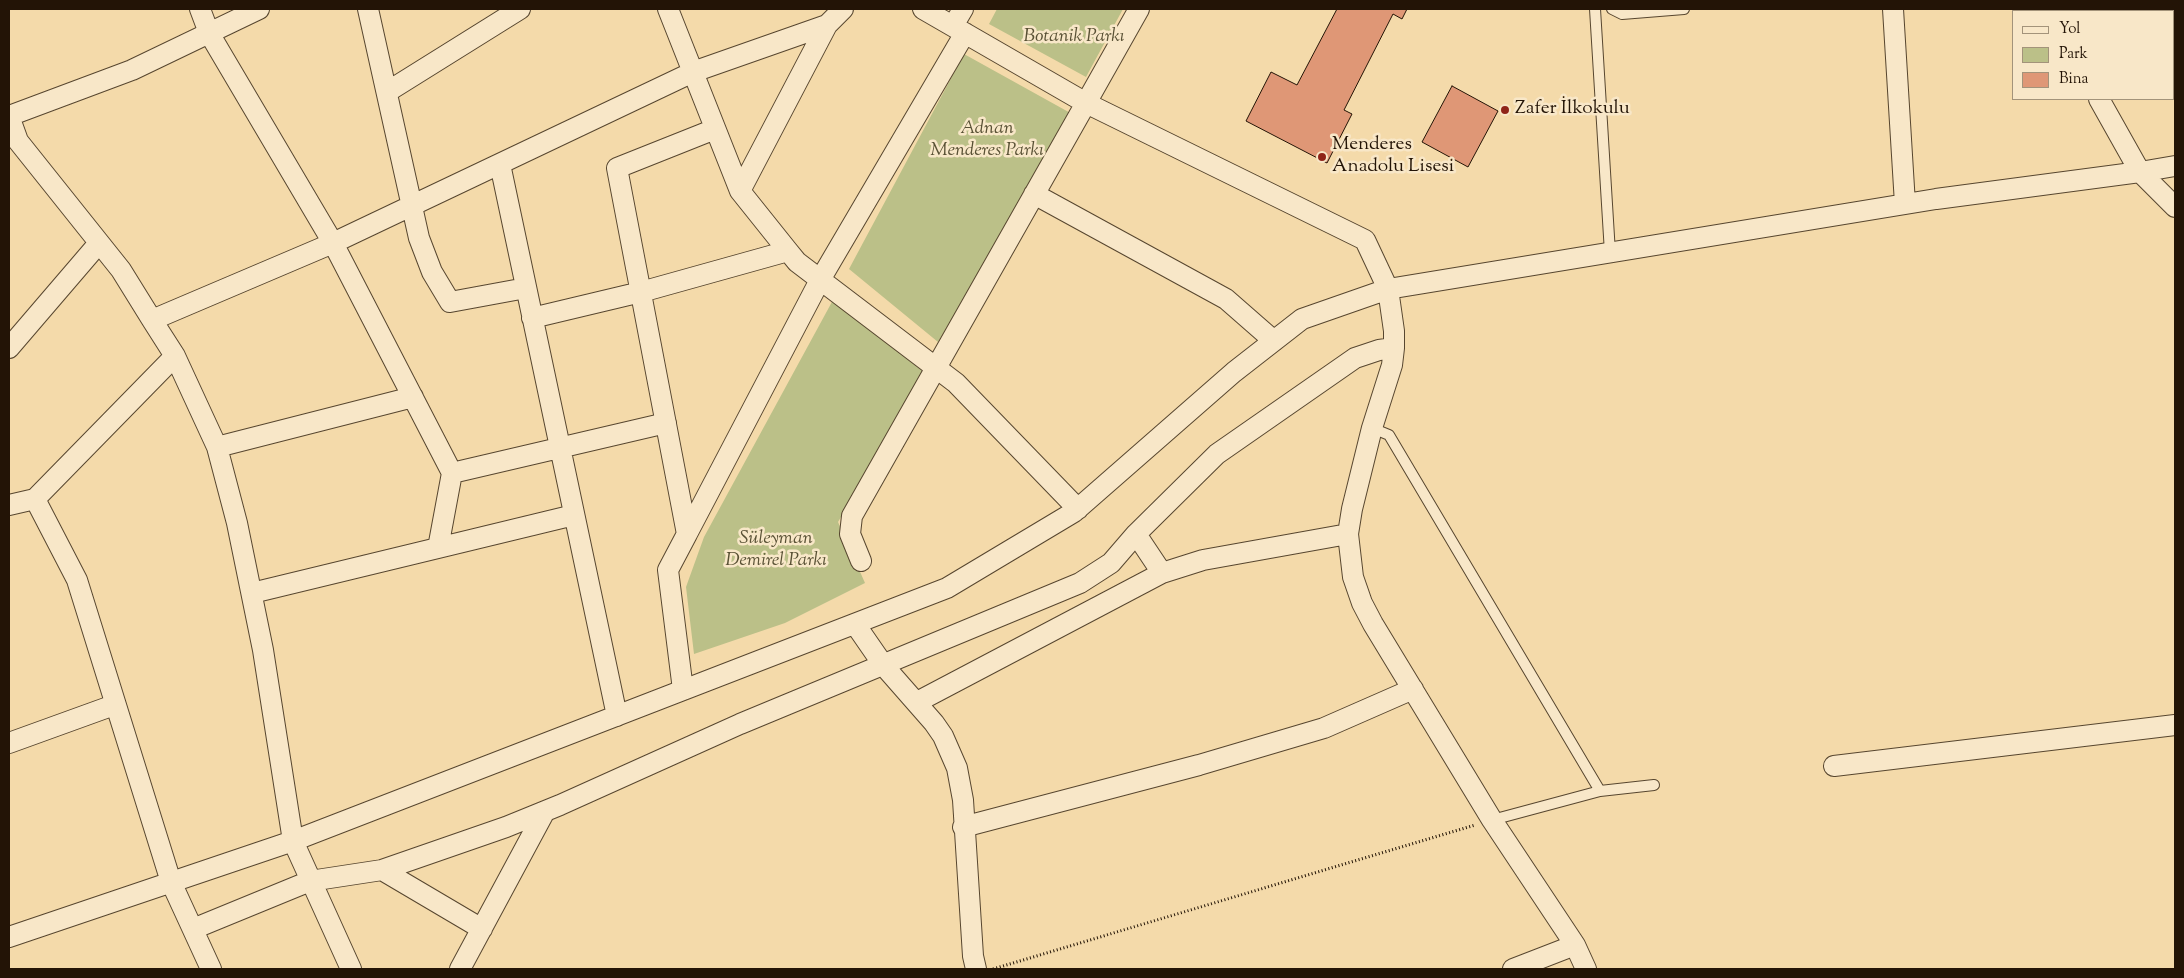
<!DOCTYPE html>
<html>
<head>
<meta charset="utf-8">
<style>
  body { margin:0 }
  #map { position:relative; width:2184px; height:978px; overflow:hidden; background:#f4daaa; font-family:"Sorts Mill Goudy",serif }
  canvas { display:block }
  .frame { position:absolute; inset:0; border:10px solid #231406; pointer-events:none }
  .legend { position:absolute; left:2012px; top:10px; width:162px; height:90px; box-sizing:border-box; background:#f8e7c8; border:1px solid #a3937a; margin:0; padding:6px 9px; list-style:none; font-size:15px; color:#231406 }
  .legend li { display:flex; align-items:center; gap:10px; height:25px }
  .legend b { width:25px; border:1px solid #a3937a }
</style>
</head>
<body>
<div id="map">
<canvas width="2184" height="978"></canvas>
<div class="frame"></div>
<ul class="legend">
<li><b style="height:6px;background:#f8e7c8"></b>Yol</li>
<li><b style="height:14px;background:#bbc088"></b>Park</li>
<li><b style="height:14px;background:#df9776"></b>Bina</li>
</ul>
</div>
<script>
const c = document.querySelector('canvas').getContext('2d');
c.lineJoin = 'round';
function paint(path, color) { c.fillStyle = color; c.fill(path, 'evenodd'); }
const poly = rows => new Path2D(rows.map(r => 'M' + r).join(''));
function stroke(path, color, width, dash) { c.strokeStyle = color; c.lineWidth = width; c.lineCap = dash ? 'butt' : 'round'; c.setLineDash(dash || []); c.stroke(path); }
function drawText(font, color, halo, rows, align = 'center') {
  c.font = font + ' "Sorts Mill Goudy",serif'; c.lineWidth = 5; c.setLineDash([]); c.textBaseline = 'middle'; c.strokeStyle = halo; c.fillStyle = color; for (const [text, x, y, turn = 0] of rows) {
    c.save(); c.translate(x, y); c.rotate((+turn || 0) * Math.PI / 180); c.textAlign = isNaN(turn) ? turn : align; if (halo) c.strokeText(text, 0, 0); c.fillText(text, 0, 0); c.restore();
  }
}
const green = poly([
  [997,9,1123,9,1086,77,989,24],
  [964,54,1074,115,938,342,849,269],
  [833,300,925,373,838,522,865,583,785,623,694,654,686,587,704,537]
]);
const building = poly([
  [1337,9,1407,9,1402,19,1393,14,1344,110,1352,114,1327,163,1246,121,1271,72,1297,85,1337,9],
  [1452,86,1498,111,1468,167,1422,142,1452,86]
]);
const path = poly([
  [993,969,1475,825]
]);
const lane = poly([
  [1595,9,1610,253],
  [1612,9,1622,14,1684,9],
  [1372,428,1389,435,1600,791],
  [1492,820,1600,791,1654,785]
]);
const street = poly([
  [200,9,209,33,333,243,452,473,438,548],
  [368,9,419,238,432,272,450,302,526,288],
  [668,9,740,191,788,251,797,262,956,383,1078,509],
  [1139,9,1086,103,1365,240,1388,289,1394,331,1394,348,1392,365,1372,428,1352,509,1348,534,1353,577,1362,603,1373,624,1492,820,1575,945,1586,969],
  [1893,9,1905,204],
  [2060,9,2061,11],
  [953,26,963,9],
  [387,92,520,9],
  [2099,99,2140,172,2175,207],
  [9,116,18,141,121,270,152,320,175,356,217,447,237,523,263,650,293,841,351,969],
  [9,116,132,70,259,9],
  [500,164,617,716],
  [740,191,827,25],
  [1034,194,1226,299,1274,341],
  [532,318,641,292,788,251],
  [152,320,333,243,693,72,827,25,843,9],
  [9,348,99,243],
  [217,447,413,397],
  [452,473,666,423],
  [35,499,77,580,171,882,211,969],
  [9,505,35,499,175,356],
  [687,534,820,280,965,33],
  [1136,534,1162,573],
  [861,561,850,534,852,516,1086,103,923,9],
  [252,593,574,515],
  [855,624,884,666,934,723,943,736,957,768,963,800,973,956,976,969],
  [683,690,668,570,687,534,617,168,715,129],
  [917,702,1162,573,1203,560,1348,534],
  [9,743,114,705],
  [1834,766,2175,725],
  [963,827,1199,765,1324,728,1413,689],
  [382,870,482,929],
  [193,929,310,881,382,870,506,827,560,805,740,724,1080,583,1111,563,1136,534,1217,454,1355,358,1379,350,1394,348],
  [9,937,293,841,947,588,1074,512,1234,372,1302,319,1388,289,1936,199,2140,172,2175,166],
  [460,969,545,811],
  [1513,969,1575,945]
]);
const markers = [
  [1505,110,5,"#8f2418"],
  [1322,157,5,"#8f2418"]
];
const parkNames = [
  ["Botanik Parkı",1074,38],
  ["Adnan",987,130],
  ["Menderes Parkı",987,152],
  ["Süleyman",776,540],
  ["Demirel Parkı",776,562]
];
const poiNames = [
  ["Zafer İlkokulu",1515,110],
  ["Menderes",1332,146],
  ["Anadolu Lisesi",1332,168]
];
paint(green, '#bbc088');
paint(building, '#df9776');
stroke(building, '#231406', 1);
stroke(lane, '#57462f', 12);
stroke(street, '#57462f', 22);
stroke(path, '#231406', 3, [1, 2.5]);
stroke(lane, '#f8e7c8', 10);
stroke(street, '#f8e7c8', 20);
for (const [x, y, r, color] of markers) { const dot = new Path2D(); dot.arc(x, y, r, 0, 2 * Math.PI); c.fillStyle = color; c.fill(dot); stroke(dot, '#f8e7c8', 2); }
drawText('italic 19px', '#585034', '#f8e7c8', parkNames);
drawText('19px', '#231406', '#f8e7c8', poiNames, 'left');
</script>
</body>
</html>
